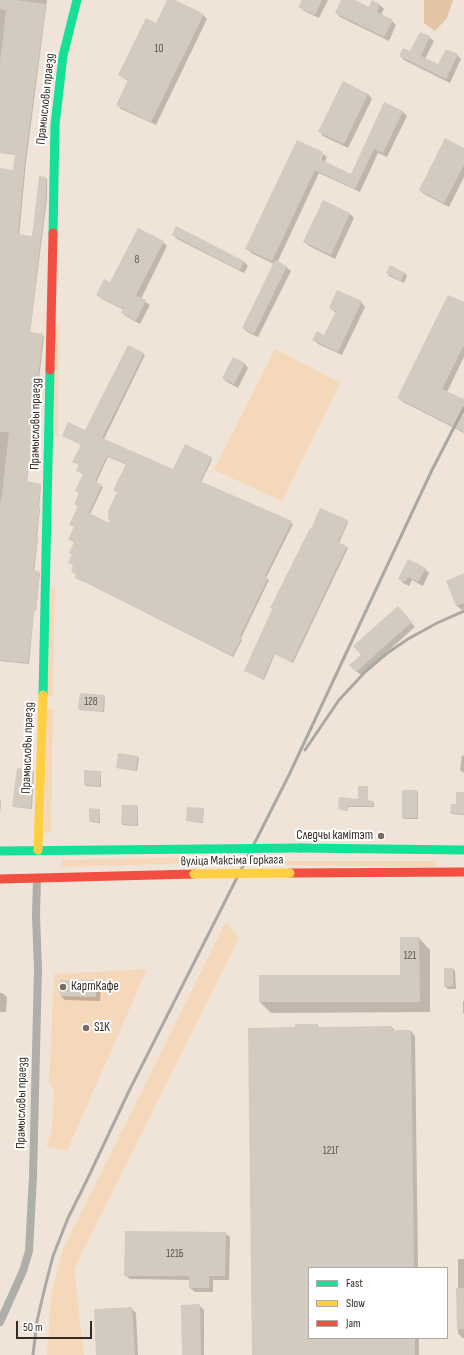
<!DOCTYPE html>
<html>
<head>
<meta charset="utf-8">
<style>
  body { margin:0 }
  #map { position:relative; width:464px; height:1355px; overflow:hidden; background:#f0e4d8; font-family:"Sofia Sans Condensed",sans-serif }
  canvas { display:block }
  .legend { position:absolute; left:308px; top:1267px; width:140px; height:72px; box-sizing:border-box; background:#fff; border:1px solid #aeaba7; margin:0; padding:5px 7px; list-style:none; font-size:12px; color:#342c23 }
  .legend li { display:flex; align-items:center; gap:8px; height:20px }
  .legend b { width:20px; border:1px solid #aeaba7 }
  .scale { position:absolute; left:16px; top:1321px; width:76px; height:18px; box-sizing:border-box; border:2px solid #342c23; border-top:0; padding-left:5px; font-size:12px; line-height:14px; white-space:nowrap; color:#342c23; -webkit-text-stroke:3px #fff; paint-order:stroke }
</style>
</head>
<body>
<div id="map">
<canvas width="464" height="1355"></canvas>
<ul class="legend">
<li><b style="height:5px;background:#16e098"></b>Fast</li>
<li><b style="height:5px;background:#ffcf43"></b>Slow</li>
<li><b style="height:5px;background:#f24e42"></b>Jam</li>
</ul>
<div class="scale">50 m</div>
</div>
<script>
const c = document.querySelector('canvas').getContext('2d');
c.lineJoin = 'round';
function paint(path, color) { c.fillStyle = color; c.fill(path, 'evenodd'); }
const poly = rows => new Path2D(rows.map(r => 'M' + r).join(''));
function stroke(path, color, width, dash) { c.strokeStyle = color; c.lineWidth = width; c.lineCap = dash ? 'butt' : 'round'; c.setLineDash(dash || []); c.stroke(path); }
function drawText(font, color, halo, rows, align = 'center') {
  c.font = font + ' "Sofia Sans Condensed",sans-serif'; c.lineWidth = 4; c.setLineDash([]); c.textBaseline = 'middle'; c.strokeStyle = halo; c.fillStyle = color; for (const [text, x, y, turn = 0] of rows) {
    c.save(); c.translate(x, y); c.rotate((+turn || 0) * Math.PI / 180); c.textAlign = isNaN(turn) ? turn : align; if (halo) c.strokeText(text, 0, 0); c.fillText(text, 0, 0); c.restore();
  }
}
const green = poly([
  [59,322,58,435,55,435,54,332],
  [275,349,340,383,282,501,214,470],
  [55,587,53,696,47,696,51,588],
  [47,709,53,709,51,833,44,833],
  [201,857,198,863,61,867,61,860],
  [284,861,436,861,436,867,282,865],
  [226,922,239,938,74,1269,84,1355,47,1355,51,1294,64,1247],
  [147,969,67,1151,46,1146,52,1131,54,1089,49,1083,54,974]
]);
const forest = poly([
  [424,0,453,0,447,18,435,31,424,23]
]);
const shadow = poly([
  [0,0,47,0,26,162,19,236,33,237,40,177,46,178,47,179,47,198,30,333,44,336,27,483,41,486,39,507,40,509,37,537,38,539,34,572,40,573,36,611,34,611,29,664,0,661,0,169,14,171,16,155,0,153],
  [168,0,173,0,203,15,207,19,156,125,121,109,117,104,128,81,119,75,156,24],
  [303,0,328,0,319,18,304,11,300,6],
  [342,0,353,0,369,8,372,1,380,5,384,9,381,15,392,21,396,25,389,41,340,17,336,13],
  [429,37,434,41,425,59,439,66,457,55,461,59,450,83,404,60,400,56,411,53],
  [343,82,368,94,372,99,348,148,323,136,319,131],
  [403,112,407,116,387,157,378,153,360,192,319,173,277,263,286,267,291,271,258,337,247,332,243,328,274,264,251,253,247,248,297,141,323,153,321,153,319,164,323,154,327,157,325,162,351,175],
  [464,149,464,177,449,207,424,194,420,190],
  [350,214,354,218,335,259,309,246,304,242],
  [176,227,244,262,248,266,244,273,177,239,173,235],
  [163,242,167,246,141,299,150,305,140,324,127,317,122,313,124,310,102,299,97,295],
  [387,273,405,273,407,276,404,283,389,276],
  [361,302,365,307,342,355,318,344,314,340,325,336,336,313,330,308],
  [464,304,464,357,447,392,464,400,464,433,403,402,398,398],
  [128,346,145,355,104,439,174,470,211,458,212,460,201,482,293,524,266,578,269,580,242,636,241,638,242,640,233,657,87,583,77,579,76,578,77,575,72,571,74,566,73,554,71,554,75,543,69,539,75,527,79,507,75,504,80,493,84,475,79,472,80,466,74,462,82,445,63,436,86,431],
  [108,457,127,465,114,490,118,493,111,524,90,514,103,487,96,483],
  [244,363,248,368,238,388,227,382,223,378],
  [347,521,348,522,339,543,348,548,293,663,275,654,264,680,247,672],
  [425,569,429,573,423,586,412,580,409,586,403,583,399,578],
  [464,574,464,609,462,610,457,606,447,581],
  [402,612,415,627,361,675,356,671,362,655],
  [80,694,104,696,105,697,104,712,80,710,79,709],
  [462,755,464,756,464,773,460,770],
  [138,757,139,758,137,771,117,768],
  [33,771,34,772,32,809,14,807,13,806],
  [100,772,101,773,101,787,86,786,85,785],
  [367,787,368,788,368,801,374,803,374,807,348,807,347,811,339,809,359,800],
  [416,791,418,792,418,819,404,819,403,818],
  [464,793,464,815,452,814,451,813],
  [0,800,1,801,0,815],
  [122,806,137,806,138,807,138,826,123,825,122,824],
  [203,809,204,810,203,823,187,821],
  [99,810,100,811,100,823,91,822,90,821],
  [419,938,430,950,430,1012,271,1013,260,1002,401,976],
  [453,969,455,971,456,989,448,989,445,986],
  [96,981,101,986,100,1001,65,1000,61,996],
  [0,993,2,993,7,997,6,1012,0,1012],
  [463,1001,464,1001,464,1014,463,1013],
  [317,1025,320,1028,391,1027,396,1031,411,1031,415,1036,418,1268,309,1268,309,1338,419,1338,419,1355,253,1355],
  [225,1233,230,1237,229,1280,213,1280,213,1292,195,1292,190,1288,190,1280,130,1279,125,1275],
  [458,1259,464,1259,464,1338,462,1338,458,1333,457,1289,458,1289],
  [199,1305,204,1310,204,1355,183,1355],
  [131,1308,136,1313,138,1355,97,1355]
]);
const building = poly([
  [0,0,16,0,46,4,25,160,18,234,32,236,39,176,46,177,46,196,30,332,43,334,27,481,41,484,38,507,40,507,36,536,38,537,33,570,39,571,39,583,36,611,34,610,28,663,0,660,0,501,1,502,9,432,0,432,0,168,13,170,15,154,0,153,0,62,6,10,0,9],
  [167,0,175,0,204,14,151,122,116,105,128,80,118,75,146,18,156,23],
  [302,0,322,0,315,15,298,7],
  [341,0,355,0,369,7,372,0,380,4,377,12,393,20,384,37,335,13],
  [420,32,430,36,421,56,438,64,446,49,458,54,446,79,399,56,403,48,410,51],
  [343,81,368,94,344,144,318,132],
  [384,102,403,111,383,153,374,149,355,189,315,170,272,261,245,249,297,140,323,152,320,159,351,174],
  [445,138,464,148,464,165,444,203,419,190],
  [323,200,350,213,331,255,303,242],
  [176,226,244,261,240,270,172,235],
  [138,228,164,241,136,295,146,300,136,321,121,313,123,309,96,295,104,279,110,282],
  [275,260,287,266,254,334,242,328],
  [390,265,405,273,401,281,386,273],
  [337,290,362,301,338,352,312,340,317,331,324,335,336,311,329,308],
  [448,295,464,302,464,345,442,389,464,399,464,432,397,398],
  [128,345,144,353,102,438,173,469,185,444,212,457,200,481,292,521,265,576,268,578,241,634,240,637,242,637,232,656,85,582,75,578,76,574,71,571,73,565,68,563,72,554,69,553,74,542,68,539,74,527,69,525,78,506,74,504,79,493,75,491,83,474,76,471,79,465,72,462,81,445,62,436,68,422,85,430],
  [107,456,126,464,113,490,117,492,108,511,109,523,89,513,102,485,95,481],
  [233,357,245,363,234,384,222,378],
  [320,508,348,520,338,542,347,546,292,662,274,654,263,679,244,671,272,609,270,608,310,528,311,529],
  [408,559,426,568,418,582,408,577,405,582,398,579],
  [464,573,464,603,456,606,446,581],
  [398,606,412,622,356,672,349,665,361,655,353,646],
  [80,693,104,695,103,712,78,709],
  [118,753,138,756,136,770,116,768],
  [17,768,33,770,31,808,12,807],
  [84,770,101,771,100,786,84,785],
  [358,786,368,786,368,800,374,801,373,806,347,806,347,810,338,809,339,797,358,799],
  [402,790,417,790,417,818,402,818],
  [456,792,464,792,464,814,450,813,451,804,456,804],
  [122,805,138,805,137,825,121,824],
  [187,807,204,808,203,822,186,821],
  [89,808,100,809,99,822,89,821],
  [400,937,419,937,420,1002,259,1002,259,975,400,975],
  [444,968,453,968,453,986,444,987],
  [60,980,97,980,96,997,60,996],
  [295,1024,318,1024,318,1027,392,1026,392,1030,411,1030,414,1268,309,1268,309,1338,415,1338,415,1355,252,1355,248,1028,295,1027],
  [125,1231,226,1232,225,1276,209,1276,209,1288,189,1288,189,1276,124,1276],
  [456,1288,464,1288,464,1329,457,1329],
  [200,1304,201,1355,182,1355,181,1305],
  [132,1307,135,1355,96,1355,94,1309]
]);
const street = poly([
  [0,1322,23,1271,29,1251,33,1176,38,969,36,915,37,879]
]);
const fast = poly([
  [53,233,55,125,63,56,77,0],
  [43,695,50,370],
  [300,848,464,850],
  [0,851,205,849]
]);
const slow = poly([
  [38,850,43,695]
]);
const jam = poly([
  [50,370,53,233],
  [290,873,464,872],
  [0,879,194,874]
]);
const rail = poly([
  [305,750,339,700,366,671,386,654,408,639,437,623,464,611],
  [33,1355,37,1321,45,1287,53,1256,68,1218,86,1182,129,1091,289,775,432,470,464,408]
]);
const fastBridge = poly([
  [205,849,300,848]
]);
const slowBridge = poly([
  [194,874,290,873]
]);
const markers = [
  [381,836,4,"#766c62"],
  [63,987,4,"#766c62"],
  [86,1028,4,"#766c62"]
];
const numberNames = [
  ["10",159,49],
  ["8",137,260],
  ["128",91,702],
  ["121",410,956],
  ["121Г",331,1151],
  ["121Б",175,1254]
];
const streetNames = [
  ["Прамысловы праезд",46,99,-84],
  ["Прамысловы праезд",36,424,-89],
  ["Прамысловы праезд",28,748,-88],
  ["вуліца Максіма Горкага",232,861,-1],
  ["Прамысловы праезд",22,1103,-89]
];
const poiNames = [
  ["Следчы камітэт",373,836,"right"],
  ["КартКафе",71,987],
  ["S1K",94,1028]
];
paint(green, '#f5d8ba');
paint(forest, '#e2c5a5');
paint(shadow, '#0003');
paint(building, '#d3cac0');
stroke(street, '#aeaeaa', 8);
stroke(fast, '#16e098', 9);
stroke(slow, '#ffcf43', 9);
stroke(jam, '#f24e42', 9);
stroke(rail, '#aba8a3', 3);
stroke(fastBridge, '#16e098', 9);
stroke(slowBridge, '#ffcf43', 9);
for (const [x, y, r, color] of markers) { const dot = new Path2D(); dot.arc(x, y, r, 0, 2 * Math.PI); c.fillStyle = color; c.fill(dot); stroke(dot, '#fff', 1.5); }
drawText('11px', '#5c544a', null, numberNames);
drawText('13px', '#342c23', '#fff', streetNames);
drawText('13px', '#342c23', '#fff', poiNames, 'left');
</script>
</body>
</html>
